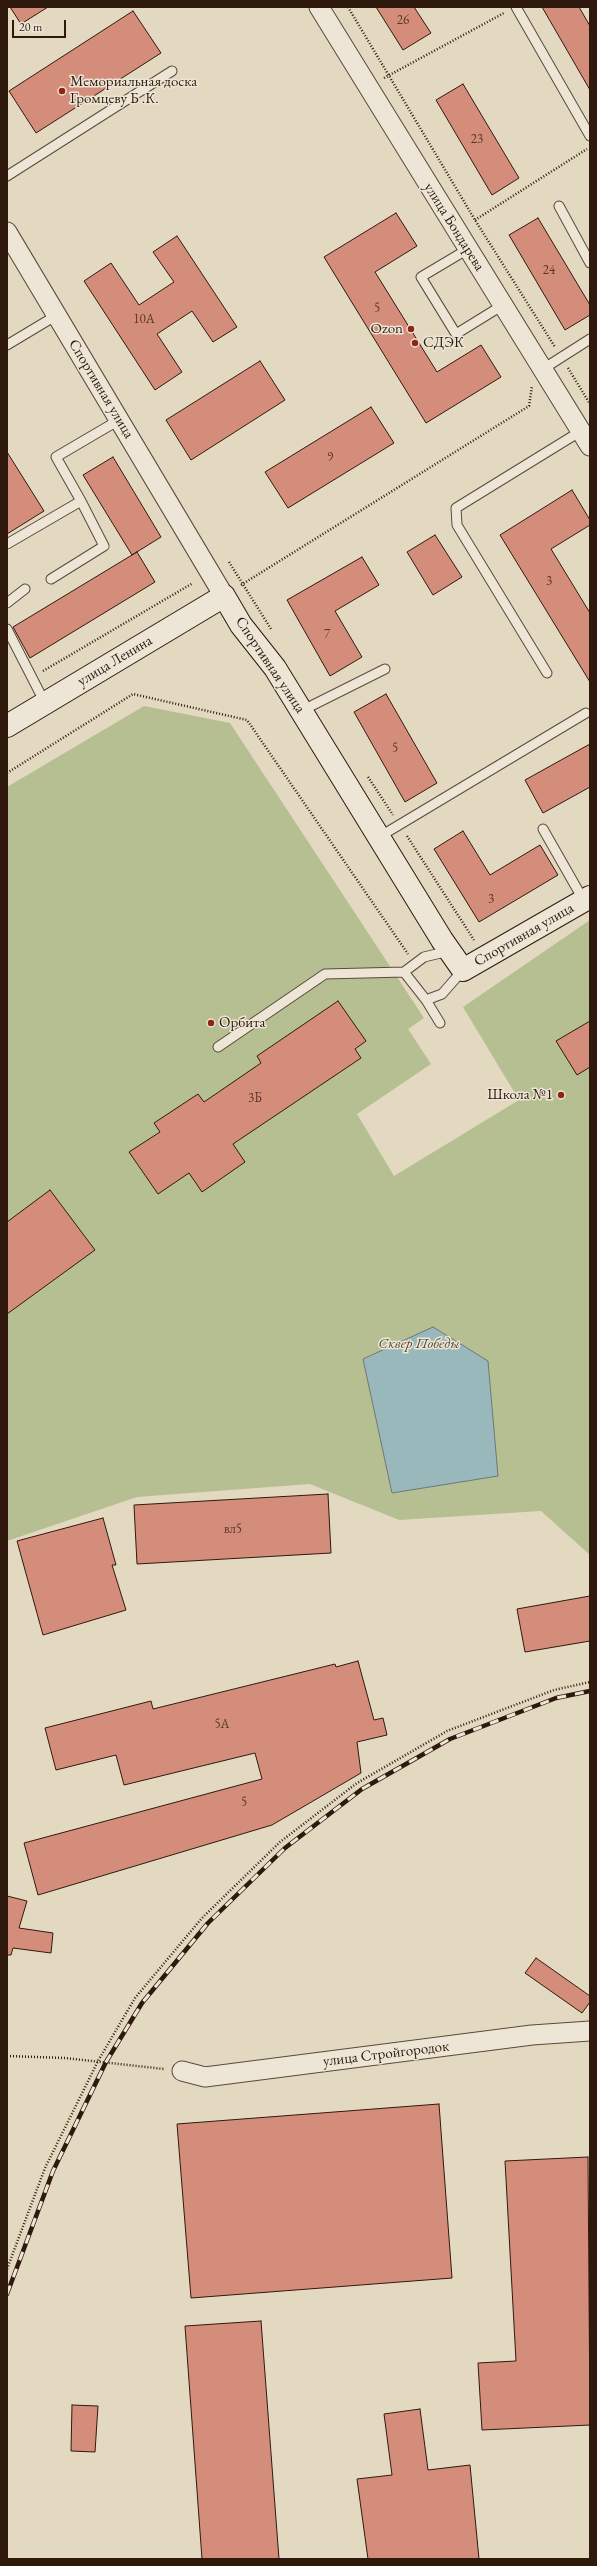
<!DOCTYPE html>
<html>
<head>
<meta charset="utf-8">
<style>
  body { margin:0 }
  #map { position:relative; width:597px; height:2566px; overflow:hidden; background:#e3d9c0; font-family:"EB Garamond",serif }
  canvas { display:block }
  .frame { position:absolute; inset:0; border:8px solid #2f190d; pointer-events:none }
  .scale { position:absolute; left:12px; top:20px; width:54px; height:18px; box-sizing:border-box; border:2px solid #2f190d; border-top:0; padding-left:5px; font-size:12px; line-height:14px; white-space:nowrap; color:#2f190d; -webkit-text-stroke:3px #ede6d6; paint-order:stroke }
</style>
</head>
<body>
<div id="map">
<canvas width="597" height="2566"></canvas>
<div class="frame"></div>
<div class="scale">20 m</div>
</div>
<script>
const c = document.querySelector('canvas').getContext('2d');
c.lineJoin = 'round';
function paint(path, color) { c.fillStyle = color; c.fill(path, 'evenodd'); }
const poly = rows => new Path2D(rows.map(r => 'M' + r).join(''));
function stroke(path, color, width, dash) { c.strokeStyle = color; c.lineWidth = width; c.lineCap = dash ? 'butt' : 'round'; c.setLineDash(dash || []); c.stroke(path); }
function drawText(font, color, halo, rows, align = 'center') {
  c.font = font + ' "EB Garamond",serif'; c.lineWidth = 3; c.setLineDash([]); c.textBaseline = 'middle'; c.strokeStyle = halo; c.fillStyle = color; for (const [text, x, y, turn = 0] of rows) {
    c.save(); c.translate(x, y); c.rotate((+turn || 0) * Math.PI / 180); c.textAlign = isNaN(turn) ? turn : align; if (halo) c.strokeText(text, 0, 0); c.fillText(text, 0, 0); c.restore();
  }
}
const green = poly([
  [144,706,230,723,424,1018,408,1029,431,1064,357,1114,394,1176,519,1100,463,1007,590,920,590,1555,541,1511,399,1520,310,1484,137,1497,7,1541,7,787]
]);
const water = poly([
  [433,1327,488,1361,498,1476,392,1493,363,1359,433,1327]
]);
const building = poly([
  [10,7,48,7,21,24,10,7],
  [376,7,414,7,431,33,403,50,376,7],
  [542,7,579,7,590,26,590,90,542,7],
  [133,11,161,53,36,133,9,91,133,11],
  [463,84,519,178,492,195,436,100,463,84],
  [396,213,417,246,375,272,437,372,481,345,501,377,426,423,324,257,396,213],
  [538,218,590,305,590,315,565,330,509,235,538,218],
  [177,236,237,327,213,342,192,311,157,334,182,372,155,390,84,281,111,263,139,305,174,282,153,252,177,236],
  [260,361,285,400,191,460,166,420,260,361],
  [371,407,394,443,288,508,265,472,371,407],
  [7,452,44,511,7,534,7,452],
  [113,457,161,537,132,555,83,475,113,457],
  [572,490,590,520,590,525,551,549,590,613,590,682,500,535,572,490],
  [435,535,462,577,433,595,407,552,435,535],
  [137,552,155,582,30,658,13,627,137,552],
  [362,557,379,585,335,611,362,657,330,676,287,600,362,557],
  [386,694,437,783,405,802,354,712,386,694],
  [590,744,590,787,543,813,525,780,590,744],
  [463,831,490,875,540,845,558,875,479,922,434,849,463,831],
  [338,1001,366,1041,355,1049,361,1058,233,1144,245,1162,202,1192,189,1173,158,1194,129,1152,160,1132,154,1123,198,1094,204,1102,261,1063,257,1056,338,1001],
  [590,1021,590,1067,577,1075,556,1041,590,1021],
  [50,1190,95,1250,7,1314,7,1222,50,1190],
  [328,1494,331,1553,137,1564,134,1505,328,1494],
  [103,1518,116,1565,112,1565,126,1610,43,1635,17,1541,103,1518],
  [590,1596,590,1641,525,1652,517,1609,590,1596],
  [358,1661,374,1720,383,1718,387,1735,357,1742,361,1773,272,1825,38,1895,24,1843,262,1779,255,1753,124,1785,116,1755,56,1770,45,1728,151,1701,153,1709,335,1664,336,1667,358,1661],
  [7,1896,27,1901,19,1928,53,1933,51,1953,13,1948,11,1955,7,1955,7,1896],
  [536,1958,590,1996,590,2002,582,2013,525,1973,536,1958],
  [439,2104,452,2278,191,2298,177,2124,439,2104],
  [588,2157,590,2425,482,2430,478,2363,516,2361,505,2161,588,2157],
  [261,2321,279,2559,202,2559,185,2326,261,2321],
  [72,2405,98,2406,95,2452,71,2451,72,2405],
  [420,2409,428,2470,470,2465,479,2559,368,2559,357,2479,392,2475,384,2414,420,2409]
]);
const path = poly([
  [348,7,475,220,555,347],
  [384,78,504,13],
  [475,220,587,149],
  [568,368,590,404],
  [229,562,271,629],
  [241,585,529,406,532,386],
  [43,671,193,583],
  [7,773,133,694,247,720,408,954],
  [368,777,393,815],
  [407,836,474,940],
  [7,2056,65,2058,164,2069],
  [7,2269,45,2168,98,2061,135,1998,202,1918,280,1842,357,1783,447,1731,554,1690,590,1682]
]);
const lane = poly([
  [516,7,590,136],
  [7,176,172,71],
  [559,206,590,263],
  [468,249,421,277,456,334,503,305],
  [7,345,57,315],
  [543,369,590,339],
  [7,544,81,501,56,457,119,420],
  [51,579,104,546,81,501],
  [7,603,25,589],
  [7,629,45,703],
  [547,673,457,525,456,508,581,431],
  [301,711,385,669],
  [543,829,584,901],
  [379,837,586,713],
  [449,951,424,957,404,972,426,1000,442,994,463,970],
  [426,1000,440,1023],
  [218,1047,325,974,404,972]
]);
const street = poly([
  [319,7,590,446],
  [7,232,224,596],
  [182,2071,205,2077,532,2035,590,2031]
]);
const secondary = poly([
  [7,726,224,596,241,625,275,668,442,940,463,970,590,897]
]);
const rail = poly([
  [7,2294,53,2171,106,2062,142,2003,208,1923,285,1848,362,1789,450,1739,556,1698,590,1691]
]);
const markers = [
  [62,91,4,"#8f2418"],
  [411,329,4,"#8f2418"],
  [415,343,4,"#8f2418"],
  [211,1023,4,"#8f2418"],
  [561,1095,4,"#8f2418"]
];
const numberNames = [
  ["26",403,20],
  ["23",477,139],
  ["24",549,270],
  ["5",377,308],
  ["10А",144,319],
  ["9",330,457],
  ["3",549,581],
  ["7",327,634],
  ["5",395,748],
  ["3",491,899],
  ["3Б",255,1098],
  ["вл5",233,1529],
  ["5А",222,1724],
  ["5",244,1802]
];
const poiNames = [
  ["Мемориальная доска",70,82],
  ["Громцеву Б .К.",70,99],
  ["Ozon",403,329,"right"],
  ["СДЭК",423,343],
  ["Орбита",219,1023],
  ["Школа №1",553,1095,"right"]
];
const streetNames = [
  ["улица Бондарева",454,227,58],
  ["Спортивная улица",101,389,59],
  ["улица Ленина",115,661,-31],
  ["Спортивная улица",270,665,56],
  ["Спортивная улица",524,935,-30],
  ["улица Стройгородок",386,2054,-7]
];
const parkNames = [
  ["Сквер Победы",419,1344]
];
paint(green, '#b6bf91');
paint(water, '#99b8bc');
stroke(water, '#6f7876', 1);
paint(building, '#d58d7b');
stroke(building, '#2f190d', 1);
stroke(lane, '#5c493a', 11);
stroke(street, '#5c493a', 21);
stroke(secondary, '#2f190d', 24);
stroke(path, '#2f190d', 2.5, [1, 2]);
stroke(lane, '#ede6d6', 9);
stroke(street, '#ede6d6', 19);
stroke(secondary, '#ede6d6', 22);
stroke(rail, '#2f190d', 4.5);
stroke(rail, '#ede6d6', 3, [9]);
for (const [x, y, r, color] of markers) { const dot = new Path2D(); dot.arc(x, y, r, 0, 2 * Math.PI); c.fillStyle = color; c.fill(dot); stroke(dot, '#ede6d6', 1.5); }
drawText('13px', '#583628', null, numberNames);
drawText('15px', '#2f190d', '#ede6d6', poiNames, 'left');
drawText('15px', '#2f190d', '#ede6d6', streetNames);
drawText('italic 15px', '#584b35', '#ede6d6', parkNames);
</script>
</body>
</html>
